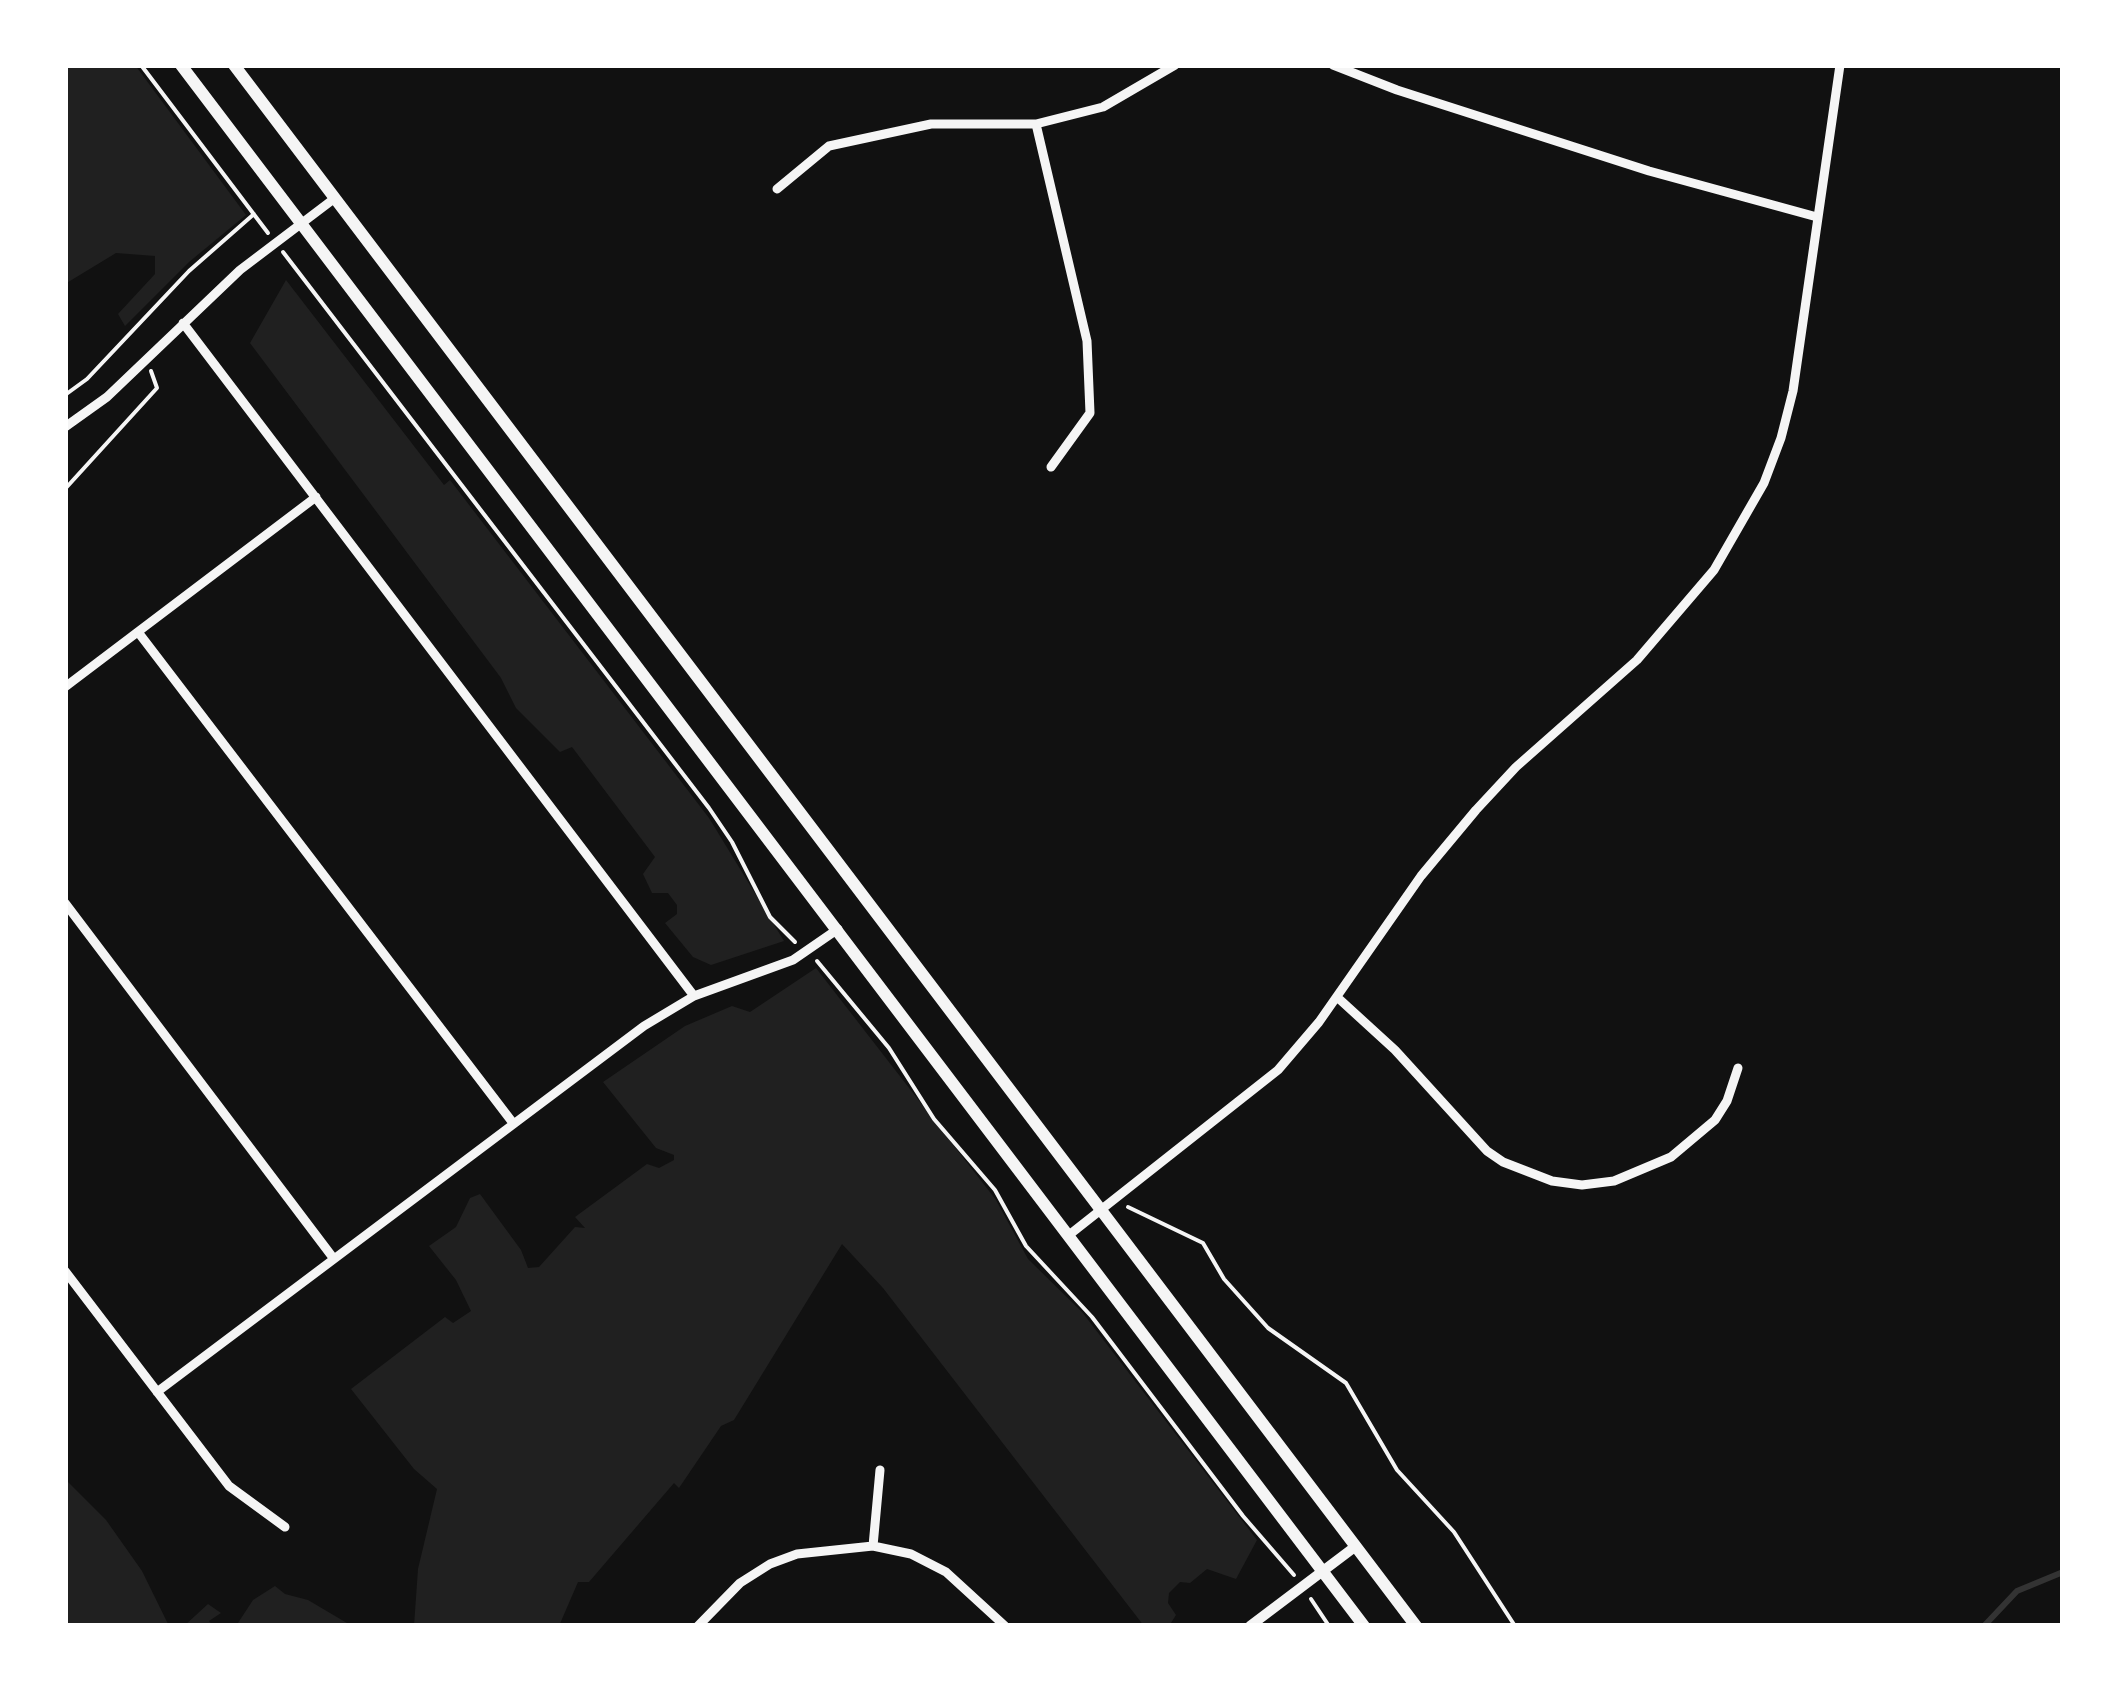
<!DOCTYPE html>
<html>
<head>
<meta charset="utf-8">
<style>
  body { margin:0 }
  #map { position:relative; width:2128px; height:1691px; overflow:hidden; background:#111; font-family:Spectral,serif }
  canvas { display:block }
  .frame { position:absolute; inset:0; border:68px solid #fff; pointer-events:none }
</style>
</head>
<body>
<div id="map">
<canvas width="2128" height="1691"></canvas>
<div class="frame"></div>
</div>
<script>
const c = document.querySelector('canvas').getContext('2d');
c.lineJoin = 'round';
function paint(path, color) { c.fillStyle = color; c.fill(path, 'evenodd'); }
const poly = rows => new Path2D(rows.map(r => 'M' + r).join(''));
function stroke(path, color, width, dash) { c.strokeStyle = color; c.lineWidth = width; c.lineCap = dash ? 'butt' : 'round'; c.setLineDash(dash || []); c.stroke(path); }
const green = poly([
  [65,65,135,65,246,215,189,262,125,326,118,314,155,274,155,256,116,253,65,284],
  [286,280,444,485,450,480,709,818,784,941,711,965,693,957,665,923,677,914,677,905,668,893,652,893,643,874,655,857,572,747,560,752,516,708,501,678,250,343],
  [816,968,996,1200,1028,1259,1082,1312,1257,1540,1236,1579,1207,1569,1190,1583,1180,1582,1169,1593,1168,1603,1176,1615,1169,1626,1144,1626,883,1288,842,1244,734,1420,721,1426,679,1488,674,1483,589,1582,578,1582,559,1626,414,1626,418,1569,437,1489,414,1469,351,1389,445,1317,453,1323,471,1311,456,1280,429,1246,456,1227,470,1198,480,1194,521,1250,528,1268,539,1267,575,1227,585,1228,575,1217,647,1164,659,1168,674,1160,674,1155,656,1148,603,1082,685,1026,732,1006,750,1012],
  [65,1479,106,1520,142,1571,169,1626,65,1626],
  [275,1586,285,1594,308,1600,352,1626,236,1626,253,1600],
  [208,1604,221,1613,209,1621,213,1626,184,1626]
]);
const stream = poly([
  [1984,1626,2017,1591,2063,1572]
]);
const path = poly([
  [141,65,268,233],
  [283,252,709,808,732,842,770,917,795,942],
  [65,395,87,379,189,271,254,214],
  [65,489,157,388,151,371],
  [817,961,889,1048,934,1119,995,1190,1026,1246,1092,1317,1243,1516,1294,1575],
  [1128,1207,1203,1243,1224,1279,1268,1328,1346,1383,1397,1470,1454,1532,1515,1626],
  [1311,1599,1329,1626]
]);
const minor = poly([
  [1333,65,1397,90,1649,171,1817,217],
  [1036,124,1087,341,1090,413,1051,467],
  [777,189,829,146,931,124,1036,124,1103,107,1175,65],
  [183,323,694,996],
  [65,427,107,397,240,270,335,198],
  [138,632,513,1123],
  [65,687,316,497],
  [65,903,334,1259],
  [1337,997,1395,1050,1487,1151,1503,1162,1552,1181,1582,1185,1614,1181,1671,1157,1715,1120,1727,1101,1738,1068],
  [1069,1235,1278,1070,1319,1022,1421,876,1476,810,1516,767,1637,660,1714,570,1764,483,1781,438,1793,391,1840,65],
  [65,1271,229,1486,285,1527],
  [157,1392,644,1026,694,996,793,960,838,929],
  [873,1546,880,1470],
  [698,1626,740,1583,770,1564,797,1554,873,1546,911,1554,946,1572,1005,1626]
]);
const tertiary = poly([
  [1250,1626,1356,1546]
]);
const primary = poly([
  [181,65,1364,1626],
  [234,65,1416,1626]
]);
paint(green, '#202020');
stroke(stream, '#333', 6);
stroke(path, '#f5f5f5', 4);
stroke(minor, '#f5f5f5', 9);
stroke(tertiary, '#f5f5f5', 10);
stroke(primary, '#f5f5f5', 12);
</script>
</body>
</html>
